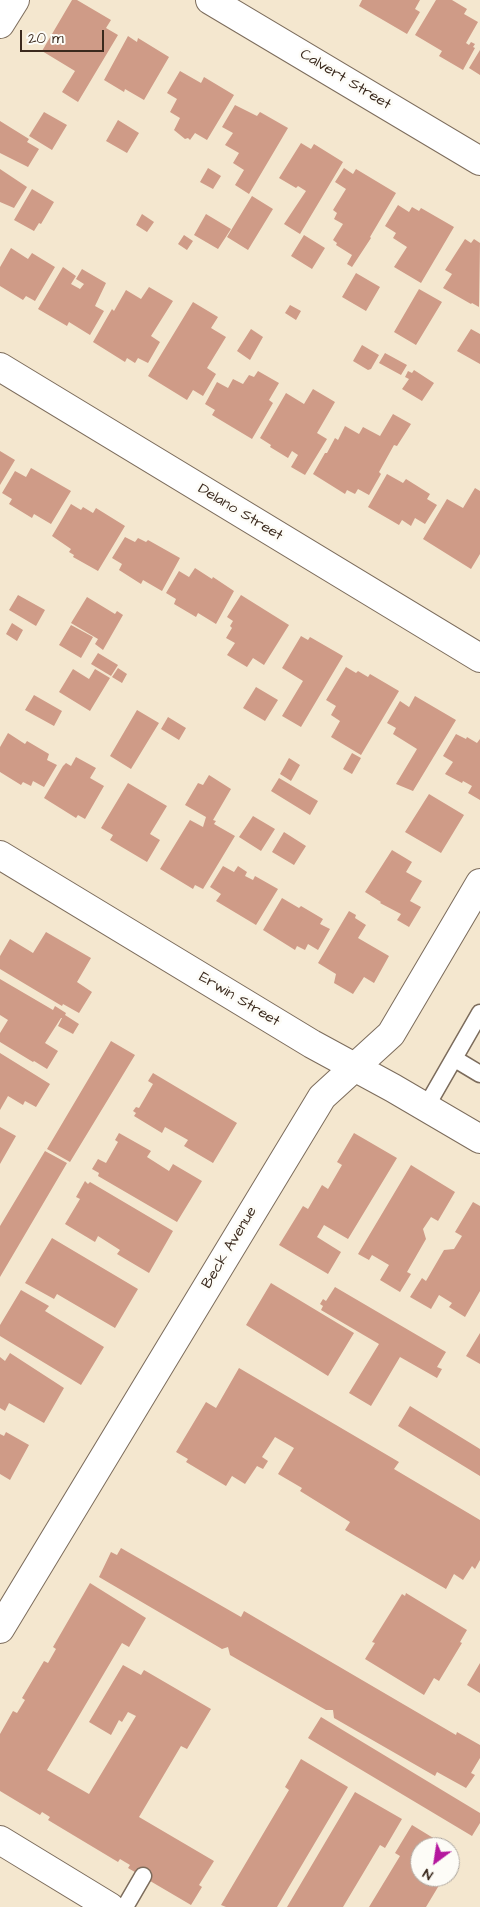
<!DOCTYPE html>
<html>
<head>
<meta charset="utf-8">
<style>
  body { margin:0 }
  #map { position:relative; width:480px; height:1907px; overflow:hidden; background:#f4e7cf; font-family:"Architects Daughter",sans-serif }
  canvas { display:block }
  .north { position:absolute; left:410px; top:1837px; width:50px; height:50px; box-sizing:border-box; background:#fdfcf7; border:1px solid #afa8a0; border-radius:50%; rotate:211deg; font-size:14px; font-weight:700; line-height:20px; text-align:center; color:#3b2a1e }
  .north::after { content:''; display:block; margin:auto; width:18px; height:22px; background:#b5179e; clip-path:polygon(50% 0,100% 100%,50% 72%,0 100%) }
  .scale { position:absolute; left:20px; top:30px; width:84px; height:22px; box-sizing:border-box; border:2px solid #3b2a1e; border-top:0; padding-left:6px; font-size:15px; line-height:18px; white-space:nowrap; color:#3b2a1e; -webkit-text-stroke:4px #fdfcf7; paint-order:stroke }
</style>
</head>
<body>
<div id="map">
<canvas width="480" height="1907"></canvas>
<div class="north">N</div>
<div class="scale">20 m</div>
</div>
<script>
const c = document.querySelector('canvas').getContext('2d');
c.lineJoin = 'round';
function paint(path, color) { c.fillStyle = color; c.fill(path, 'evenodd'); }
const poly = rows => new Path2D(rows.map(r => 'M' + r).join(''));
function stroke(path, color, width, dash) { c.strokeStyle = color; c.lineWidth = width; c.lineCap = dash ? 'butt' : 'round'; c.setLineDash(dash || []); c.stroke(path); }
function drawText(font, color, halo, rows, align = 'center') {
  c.font = font + ' "Architects Daughter",sans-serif'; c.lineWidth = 5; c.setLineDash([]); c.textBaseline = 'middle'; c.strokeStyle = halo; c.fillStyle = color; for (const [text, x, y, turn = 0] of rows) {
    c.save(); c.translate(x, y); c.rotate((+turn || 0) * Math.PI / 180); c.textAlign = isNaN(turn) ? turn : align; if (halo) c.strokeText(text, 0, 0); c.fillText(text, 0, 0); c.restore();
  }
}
const building = poly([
  [72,0,77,0,111,20,106,28,118,35,78,102,62,92,75,71,42,51],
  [362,0,420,0,415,9,420,12,407,34,359,6],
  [436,0,452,0,467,9,464,14,478,22,466,43,469,45,471,42,475,44,473,47,475,48,463,70,439,56,442,51,415,35],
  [128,36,137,42,138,38,169,57,144,100,125,89,124,92,104,80],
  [480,50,480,75,469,68],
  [180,71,201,83,204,77,234,95,207,140,195,133,190,140,188,138,185,139,174,130,180,118,170,112,177,99,167,93],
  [235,105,257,116,260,112,288,128,249,194,235,185,244,170,233,163,239,153,225,145,233,133,222,127],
  [44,112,67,125,52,150,29,136],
  [118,120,139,133,127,153,106,141],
  [0,121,29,139,27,142,39,149,28,167,0,153],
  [301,143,311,149,314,144,343,162,300,234,284,224,306,191,298,186,296,188,279,178],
  [208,168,221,176,213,189,200,182],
  [344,168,353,174,356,169,396,193,370,237,371,238,352,267,347,264,352,255,336,245,337,243,333,240,343,224,334,219,337,213,333,210,346,189,335,182],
  [0,169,27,187,14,208,0,202],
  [32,189,54,202,41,224,39,223,34,231,14,220],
  [252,196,273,209,248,250,227,237],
  [398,205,409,212,412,207,419,211,421,208,454,227,421,283,394,267,407,247,393,238,396,233,385,226],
  [142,214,154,222,147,232,136,225],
  [206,214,231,229,218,249,194,235],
  [184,235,193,241,187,250,178,244],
  [304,235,325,248,312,269,291,256],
  [465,239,471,243,474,239,480,243,479,307,472,303,471,304,443,288,452,274,445,270],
  [11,248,28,259,32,253,55,267,35,301,26,296,23,300,0,286,0,267],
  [63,267,76,276,71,284,80,289,84,284,76,279,82,269,106,283,95,306,104,311,90,335,69,322,67,326,38,309],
  [356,273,380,287,366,311,342,297],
  [149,287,173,301,151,336,160,342,148,363,138,358,135,363,127,358,125,362,93,342,112,309,114,311,126,290,141,299],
  [419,289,442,302,416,345,394,332],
  [193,302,218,317,211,328,226,337,207,368,216,374,203,396,193,390,187,400,148,376],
  [290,305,301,311,296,320,285,313],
  [251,329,263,337,250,360,237,351],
  [471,329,480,334,480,364,457,351],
  [362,345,379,355,371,369,368,370,353,361],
  [385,353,407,365,401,375,379,363],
  [414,370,434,383,422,401,402,389,409,379,405,377,408,371,412,373],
  [258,371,279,383,269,400,273,403,252,439,212,415,215,410,205,404,217,382,228,388,233,379,243,384,249,375,254,377],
  [313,389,335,402,317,433,327,439,305,475,291,467,298,455,292,451,288,458,270,447,271,445,260,438,286,393,304,404],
  [393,414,411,424,397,446,394,445,379,472,381,474,369,495,358,489,355,494,347,490,345,494,313,474,325,453,327,453,335,438,338,440,345,426,359,434,363,427,380,436],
  [0,451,15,460,0,485],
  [31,468,71,491,51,524,34,514,32,518,9,504,12,499,2,493,15,471,26,477],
  [387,474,403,483,406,479,430,494,427,499,437,505,425,524,415,518,411,526,402,520,399,525,368,507],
  [475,488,480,491,480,554,471,569,423,539,447,499,463,508],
  [71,504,81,510,83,507,93,513,96,508,125,526,98,571,73,557,74,555,69,552,71,549,52,536],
  [125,537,135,542,138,538,146,542,148,540,180,558,162,591,143,580,141,584,119,570,122,564,112,558],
  [195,568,212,579,213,577,234,591,216,624,198,613,196,617,174,604,176,599,166,593,179,571,189,577],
  [18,595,45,610,36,626,9,610],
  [241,595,289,625,264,665,253,658,247,667,227,655,235,643,226,638,232,628,230,626,233,621,227,617],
  [87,597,115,614,117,611,123,615,103,650,95,644,98,639,71,623],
  [12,623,23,630,17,641,6,634],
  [71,625,93,637,81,658,59,645],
  [301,636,308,640,310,637,343,656,301,727,282,716,303,681,282,668],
  [98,653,118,665,111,676,91,664],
  [346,667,356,673,358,671,368,677,370,674,399,691,361,755,331,737,340,721,331,715,336,706,326,700],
  [118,668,127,674,122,683,112,677],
  [73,669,89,679,95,669,110,678,90,711,59,692],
  [256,687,278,700,265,721,243,708],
  [34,695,62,711,54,726,25,710],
  [415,696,456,720,413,791,396,784,417,749,393,734,396,728,387,723,400,701,409,707],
  [137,710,159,723,131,769,110,756],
  [168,717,186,728,179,740,161,729],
  [8,733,25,744,27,741,49,754,47,760,57,765,44,787,33,781,31,786,23,782,21,785,0,772,0,747],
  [456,734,466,739,467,737,477,743,480,739,480,800,468,793,472,786,463,781,462,783,445,774,453,762,443,756],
  [352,753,361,758,352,774,343,769],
  [76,757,96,768,90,778,104,786,85,819,78,815,76,818,44,798,63,766,66,763,71,766],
  [289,758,300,765,291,781,280,774],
  [209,775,231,789,213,820,216,821,214,824,235,836,203,889,195,885,193,889,160,869,190,820,203,827,206,817,185,805,198,783,203,785],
  [279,778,318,801,310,815,271,791],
  [128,783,167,806,150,834,160,840,147,862,110,840,113,835,101,828],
  [429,794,464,815,441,853,405,832],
  [253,816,275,829,261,851,239,837],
  [284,832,306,846,294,865,272,852],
  [392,850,412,862,406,872,422,881,410,901,421,907,409,927,397,920,401,914,380,903,381,902,365,892],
  [223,866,234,872,238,866,247,872,245,876,253,880,255,876,278,889,256,925,216,901,221,894,210,887],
  [282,898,299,908,301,906,323,919,320,924,330,929,318,950,308,944,305,950,297,946,295,950,263,930],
  [349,911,356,915,355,918,366,925,358,938,389,956,374,983,364,977,353,994,334,983,336,974,318,963],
  [46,932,91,958,77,982,92,992,79,1013,63,1004,62,1006,0,969,0,956,10,939,33,953],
  [0,979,53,1010,55,1006,66,1013,65,1015,79,1024,73,1034,58,1026,62,1018,61,1018,45,1043,58,1051,47,1069,34,1061,33,1062,0,1042,0,1033,8,1020,0,1015],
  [111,1041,135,1055,70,1162,47,1149],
  [0,1053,50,1084,36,1107,25,1101,23,1105,8,1096,0,1110],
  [153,1073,237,1123,213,1163,184,1146,188,1140,165,1127,162,1133,134,1116,136,1113,133,1111,136,1107,139,1108,153,1084,148,1081],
  [0,1127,16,1136,0,1164],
  [119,1133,151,1151,147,1157,169,1171,173,1164,202,1181,177,1222,98,1176,99,1173,92,1169,98,1159,106,1163,118,1142,115,1140],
  [354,1133,397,1158,348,1239,324,1225,317,1237,341,1252,328,1274,279,1245,303,1206,308,1209,322,1185,328,1189,342,1165,337,1162],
  [45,1151,67,1163,0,1277,0,1226],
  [411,1165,455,1192,438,1221,431,1217,423,1229,426,1239,407,1272,411,1274,400,1292,380,1280,389,1265,372,1255,369,1260,358,1254],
  [85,1181,88,1184,90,1182,173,1231,149,1273,117,1254,120,1250,98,1236,95,1242,65,1224,80,1199,76,1197],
  [473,1202,480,1206,480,1291,465,1317,449,1307,452,1303,439,1295,431,1309,410,1297,422,1278,426,1281,444,1250,454,1249,462,1236,455,1232],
  [52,1238,138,1289,115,1328,57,1294,54,1299,25,1283],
  [271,1283,354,1333,328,1376,246,1325],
  [335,1287,446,1352,437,1367,442,1369,437,1378,400,1357,371,1406,349,1393,379,1344,321,1310,323,1306,320,1304,323,1299,326,1301],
  [21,1290,49,1306,45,1311,104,1347,81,1385,0,1336,0,1325],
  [480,1333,480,1364,466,1356],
  [10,1353,64,1388,44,1423,9,1403,5,1411,0,1408,0,1357,5,1361],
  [239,1368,399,1462,394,1469,480,1520,480,1560,475,1569,472,1566,463,1580,454,1574,446,1589,345,1530,350,1522,300,1491,302,1488,278,1474,294,1448,275,1437,262,1457,268,1461,263,1469,257,1466,245,1484,232,1476,226,1486,186,1462,188,1459,176,1452,206,1402,216,1408],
  [410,1406,480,1449,480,1476,398,1426],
  [6,1432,29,1445,10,1480,0,1474,0,1434,4,1436],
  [121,1548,241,1617,244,1611,456,1735,457,1732,480,1745,480,1758,471,1773,475,1775,466,1788,437,1772,435,1776,334,1718,333,1710,326,1710,230,1655,228,1647,222,1649,99,1577,111,1552,117,1555],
  [90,1583,146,1618,129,1647,122,1643,47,1770,89,1794,136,1716,128,1712,122,1722,119,1720,111,1735,89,1722,123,1665,141,1675,144,1670,211,1709,187,1749,181,1746,139,1817,214,1861,199,1885,202,1887,191,1905,128,1868,130,1865,120,1859,118,1862,48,1820,50,1817,42,1812,40,1815,0,1791,0,1734,13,1711,17,1713,25,1700,22,1698,44,1661,48,1663,56,1649,53,1647],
  [406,1593,467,1630,460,1642,462,1643,439,1681,434,1678,424,1695,365,1659,375,1643,372,1642,402,1594,405,1596],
  [480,1663,480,1693,467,1685],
  [321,1717,480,1813,480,1823,472,1836,308,1738],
  [301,1759,348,1787,277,1907,226,1907,221,1905,289,1790,285,1787],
  [355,1792,402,1819,385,1848,380,1845,343,1907,287,1907],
  [412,1825,448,1847,420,1847,420,1877,444,1877,426,1907,369,1907,400,1856,395,1853],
  [450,1848,458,1854,450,1868]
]);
const lane = poly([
  [455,1059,480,1074],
  [426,1107,480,1013],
  [125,1907,143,1876]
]);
const street = poly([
  [210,0,480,161],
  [0,24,15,0],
  [0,367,480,658],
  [0,855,312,1044,393,1088,480,1139],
  [0,1629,322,1097,391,1034,480,883],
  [0,1840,110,1907]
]);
const streetNames = [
  ["Calvert Street",345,80,31],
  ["Delano Street",240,513,31],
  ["Erwin Street",239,1000,31],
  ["Beck Avenue",230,1248,-59]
];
paint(building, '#cf9b87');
stroke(lane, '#7c6c5c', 19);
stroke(street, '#7c6c5c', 30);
stroke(lane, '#fff', 16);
stroke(street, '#fff', 28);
drawText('15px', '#3b2a1e', '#fdfcf7', streetNames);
</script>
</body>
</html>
